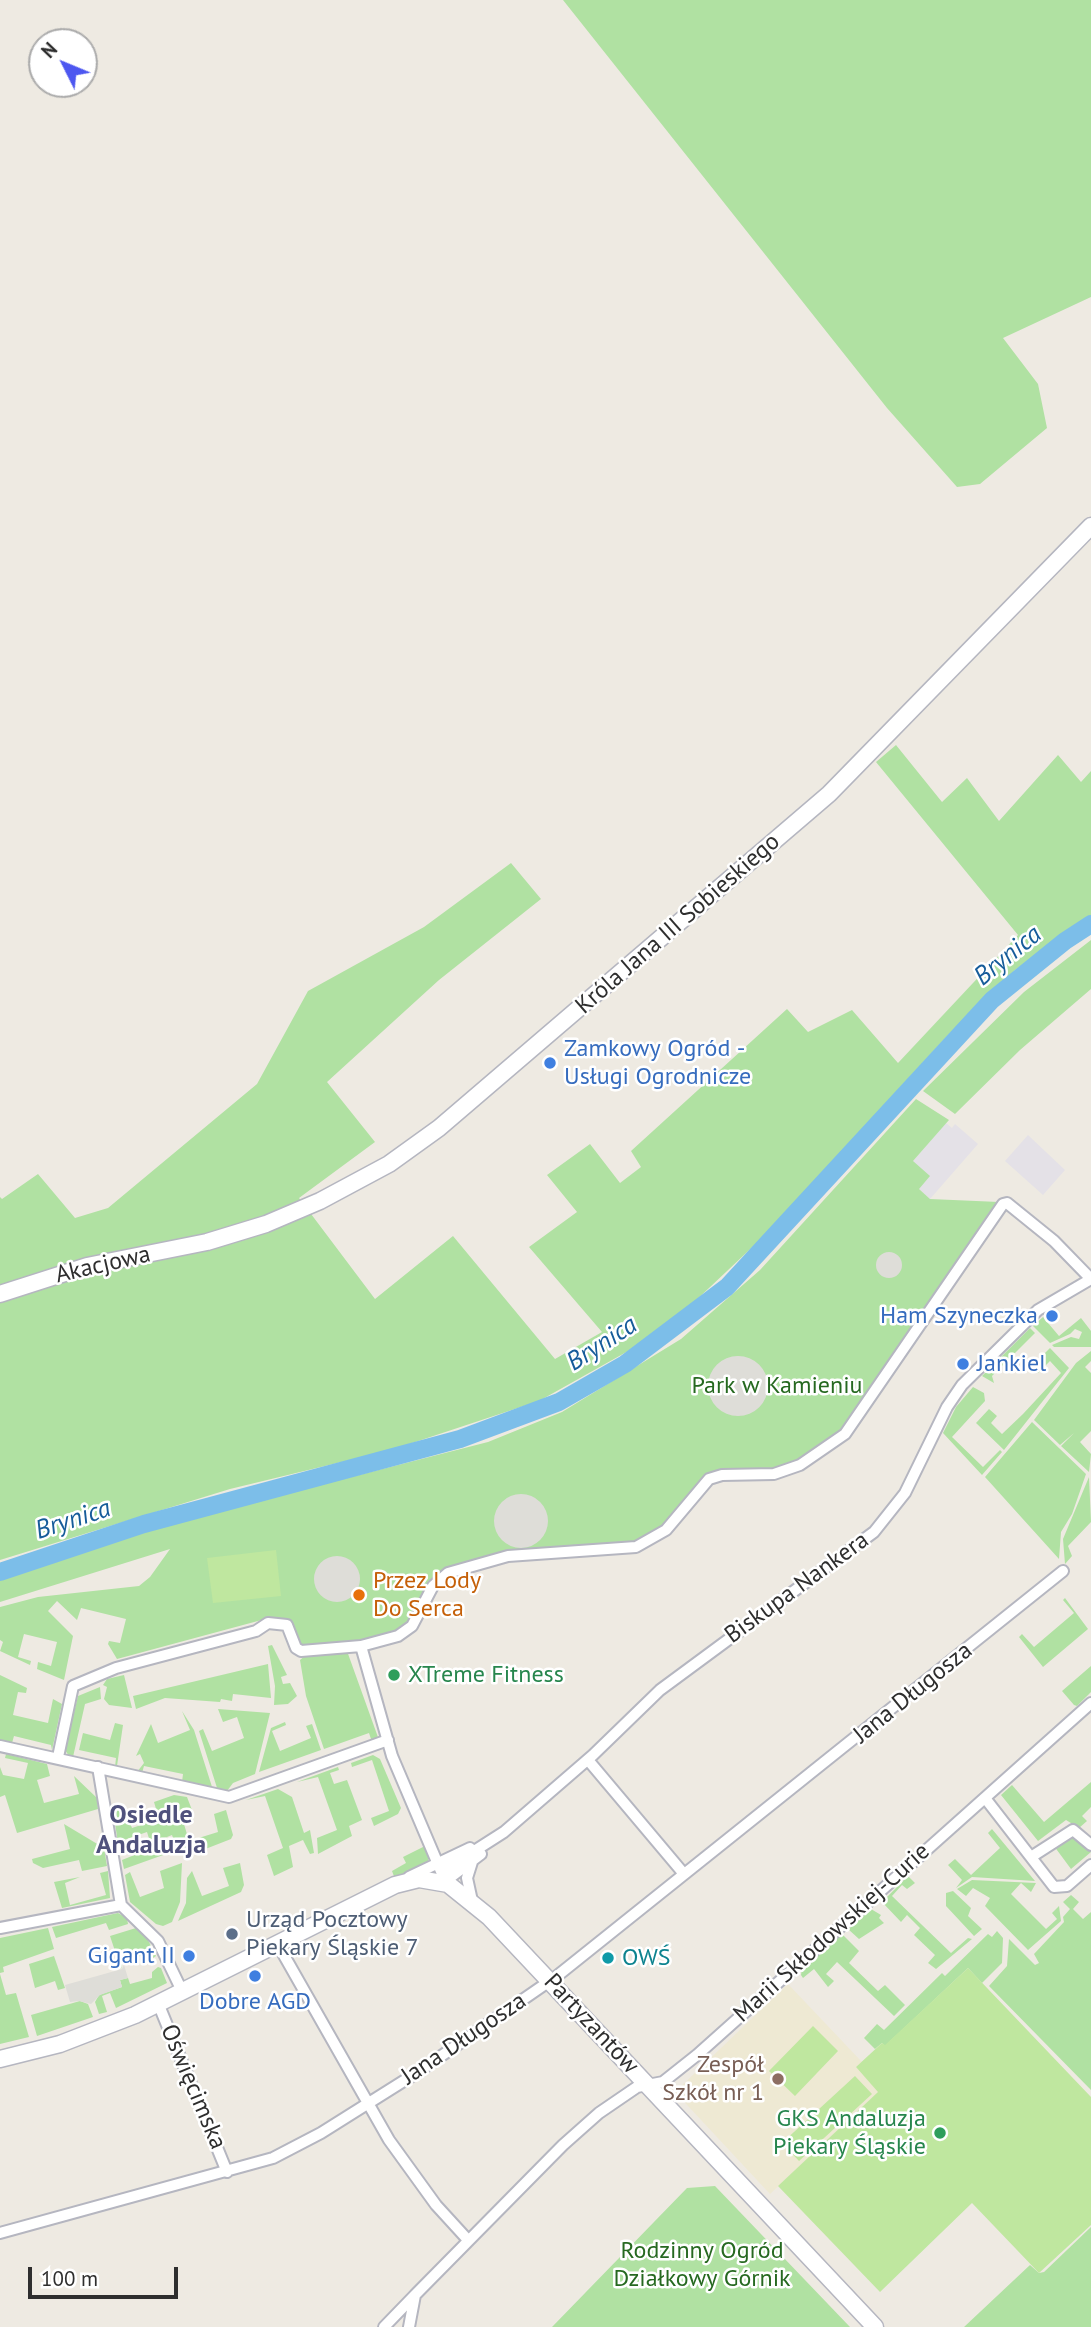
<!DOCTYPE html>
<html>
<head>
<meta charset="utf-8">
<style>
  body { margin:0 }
  #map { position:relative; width:1091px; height:2327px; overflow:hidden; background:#eeeae2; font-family:"PT Sans",sans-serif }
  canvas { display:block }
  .north { position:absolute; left:28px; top:28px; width:70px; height:70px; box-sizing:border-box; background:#fff; border:2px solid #ababab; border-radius:50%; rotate:313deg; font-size:19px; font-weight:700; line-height:28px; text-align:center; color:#2e2e2e }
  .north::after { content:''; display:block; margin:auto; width:24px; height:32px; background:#4d57f0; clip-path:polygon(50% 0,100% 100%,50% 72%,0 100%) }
  .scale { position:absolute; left:28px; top:2267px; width:150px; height:32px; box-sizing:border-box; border:4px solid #2e2e2e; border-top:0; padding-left:9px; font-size:21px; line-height:24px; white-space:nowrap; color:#2e2e2e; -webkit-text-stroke:5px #fff; paint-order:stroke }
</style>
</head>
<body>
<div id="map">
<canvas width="1091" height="2327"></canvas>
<div class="north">N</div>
<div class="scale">100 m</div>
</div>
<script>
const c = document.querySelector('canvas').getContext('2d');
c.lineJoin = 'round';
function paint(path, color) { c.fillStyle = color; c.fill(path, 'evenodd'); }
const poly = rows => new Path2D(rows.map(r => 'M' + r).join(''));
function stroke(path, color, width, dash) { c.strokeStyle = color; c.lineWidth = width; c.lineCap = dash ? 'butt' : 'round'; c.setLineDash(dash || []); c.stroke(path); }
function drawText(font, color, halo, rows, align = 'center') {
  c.font = font + ' "PT Sans",sans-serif'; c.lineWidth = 5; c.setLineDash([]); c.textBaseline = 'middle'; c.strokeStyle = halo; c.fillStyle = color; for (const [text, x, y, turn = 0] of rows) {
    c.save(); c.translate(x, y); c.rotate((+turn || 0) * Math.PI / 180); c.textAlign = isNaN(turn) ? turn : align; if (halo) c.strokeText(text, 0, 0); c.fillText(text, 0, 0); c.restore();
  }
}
const industrial = poly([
  [946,1123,952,1128,955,1124,978,1144,930,1199,919,1189,913,1161],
  [1028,1135,1065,1170,1043,1195,1005,1161]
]);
const education = poly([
  [788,1984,862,2062,856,2067,879,2092,770,2194,675,2092]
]);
const green = poly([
  [563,0,1091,0,1091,297,1003,338,1038,384,1047,428,980,484,957,487,887,408],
  [896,745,942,802,967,778,999,821,1058,755,1081,782,1091,771,1091,917,1015,970,949,1034,762,1238,691,1305,630,1350,539,1401,391,1450,230,1489,0,1560,0,1197,2,1199,38,1174,75,1218,108,1208,257,1084,308,991,424,927,511,863,541,899,439,980,327,1082,375,1142,299,1198,375,1299,453,1236,555,1359,602,1332,529,1247,577,1212,547,1175,590,1144,620,1183,641,1167,631,1151,787,1009,808,1032,852,1010,898,1063,1018,935,876,762],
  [1091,940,1091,989,1020,1050,955,1114,923,1091,1024,992],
  [916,1099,949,1120,913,1161,930,1176,919,1189,930,1199,999,1202,844,1430,790,1467,702,1480,667,1524,642,1541,452,1568,405,1629,354,1643,301,1645,291,1623,279,1618,269,1618,117,1659,108,1644,109,1641,120,1643,126,1619,81,1608,77,1620,57,1601,48,1611,73,1636,64,1680,37,1669,38,1662,51,1666,57,1642,24,1634,18,1657,31,1661,30,1665,0,1651,3,1642,0,1640,0,1607,38,1597,139,1586,150,1577,170,1549,0,1602,0,1579,175,1522,488,1442,562,1412,681,1339,760,1270],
  [1043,1317,1059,1336,1081,1318,1091,1331,1091,1347,1054,1347,1052,1345,1071,1337,1079,1339,1082,1332,1075,1329,1070,1334,1050,1343,1033,1326],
  [1030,1328,1035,1333,992,1376,994,1383,982,1376],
  [1050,1348,1069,1368,1004,1450,976,1423,989,1409,997,1416,991,1423,1002,1434,1023,1414,1061,1373,1050,1361,1038,1373,1032,1366],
  [1091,1351,1091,1361,1085,1367,1091,1373,1091,1431,1080,1442,1091,1454,1089,1472,1061,1446,1074,1433,1060,1445,1034,1420,1076,1363],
  [973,1387,984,1393,985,1401,952,1437,983,1467,1000,1450,1002,1452,982,1475,943,1433,956,1407],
  [1032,1422,1086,1474,1072,1514,1061,1532,1059,1559,985,1477],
  [1089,1477,1091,1522,1068,1546,1072,1556,1065,1564,1063,1539],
  [1065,1598,1088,1629,1043,1667,1019,1637,1022,1634,1034,1647,1074,1613,1063,1600],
  [272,1645,287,1675,281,1677,283,1684,290,1683,297,1696,288,1704,274,1705,275,1686,268,1646],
  [347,1651,379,1740,372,1742,369,1733,324,1749,306,1696,300,1660,306,1655],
  [268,1664,271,1698,233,1694,232,1701,221,1699,220,1702,165,1698,136,1709,133,1696],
  [1091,1666,1091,1692,1077,1706,1074,1705,1062,1691],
  [0,1675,27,1688,26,1693,18,1692,13,1715,48,1723,53,1699,62,1704,52,1750,51,1745,14,1736,12,1743,0,1740],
  [124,1675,132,1708,109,1705,104,1699,107,1687,103,1685,107,1679],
  [100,1687,101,1699,85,1704,73,1757,69,1756,65,1750,78,1696],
  [218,1709,270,1713,255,1774,233,1783,227,1791,218,1791,199,1731,203,1729,212,1751,244,1738,237,1717,223,1722],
  [182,1711,194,1730,213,1790,182,1782,183,1774,144,1766,142,1773,137,1772,144,1763,140,1754,136,1756,151,1724,158,1743,190,1730],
  [285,1722,286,1725,272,1731,280,1751,311,1738,306,1726,312,1724,321,1750,259,1772,271,1728],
  [115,1723,123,1725,117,1766,115,1767,116,1758,79,1750,83,1733,110,1740],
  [6,1754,47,1764,50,1776,37,1780,44,1803,79,1794,74,1776,97,1798,98,1809,17,1833,5,1795,0,1797,0,1767,3,1775,24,1779,28,1763,5,1758],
  [373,1755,380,1759,401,1808,398,1814,374,1826,371,1818,389,1811,372,1760,352,1767,351,1763],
  [338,1767,339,1770,330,1773,334,1784,347,1780,362,1820,349,1826,352,1836,318,1854,317,1838,337,1830,318,1777,297,1782],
  [1091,1782,1091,1807,1082,1816,1087,1821,1079,1828,1066,1820,1038,1841,1001,1795,1012,1785,1044,1822],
  [278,1789,292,1797,304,1833,310,1830,314,1853,310,1854,303,1840,289,1846,293,1867,274,1876,267,1855,283,1848,265,1796,246,1800],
  [174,1795,187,1797,192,1810,181,1814,189,1841,218,1832,214,1814,226,1810,233,1835,231,1839,190,1855,181,1844,176,1846,172,1835,162,1839,166,1854,124,1869,122,1860,152,1848,147,1832,118,1842,112,1806,122,1803,132,1828,159,1819,154,1802],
  [64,1824,104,1848,107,1866,82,1871,79,1860,43,1868,33,1863,32,1859,70,1849],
  [992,1829,1035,1881,972,1877,956,1888,962,1880,948,1865,955,1859,971,1875,1000,1848,988,1833],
  [1066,1837,1078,1838,1091,1852,1071,1869,1054,1846],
  [425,1846,429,1856,428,1862,395,1879,392,1871,406,1863,403,1857],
  [182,1863,180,1902,172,1922,163,1926,156,1924,130,1902,125,1875,130,1872,140,1897,164,1888,160,1871],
  [240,1863,244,1885,241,1892,178,1921,186,1903,187,1878,192,1871,202,1896,229,1886,223,1868],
  [108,1871,110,1898,62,1908,54,1882,80,1877,65,1883,70,1905,106,1895,100,1873],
  [908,1876,915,1883,907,1889,902,1885,892,1896,951,1953,968,1938,972,1939,936,1969,928,1963,935,1955,914,1935,920,1928,907,1915,901,1922,882,1902],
  [972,1880,1036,1883,1031,1892,1021,1883,1011,1894,1046,1929,1057,1919,1052,1913,1059,1906,1061,1921,1028,1950,985,1906,990,1898,973,1888,966,1896,957,1889],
  [953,1891,971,1908,968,1916,982,1929,974,1936,946,1906,946,1893],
  [1071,1895,1079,1902,1073,1909,1083,1919,1091,1912,1091,2090,989,1986,1007,1966,1009,1939,1035,1965,1039,1963,1034,1954,1064,1922,1063,1917,1070,1909,1063,1902],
  [871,1909,881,1915,879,1918,884,1923,859,1939,848,1929],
  [118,1913,127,1918,128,1924,109,1930,106,1923,56,1938,52,1927],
  [48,1928,54,1949,3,1967,4,1972,0,1973,0,1938],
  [136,1928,147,1938,156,1956,150,1960,144,1955,123,1961,121,1969,110,1936],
  [997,1931,1003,1938,1002,1963,982,1983,968,1968,885,2046,882,2043,875,2049,864,2038,877,2024,884,2030,942,1973,945,1976,988,1934,992,1937],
  [842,1934,859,1951,849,1963,878,1991,885,1985,905,2005,894,2016,837,1962,826,1974,834,1981,828,1987,814,1969,803,1978,801,1975,802,1969],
  [54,1956,65,1988,58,1990,55,1981,35,1988,29,1964],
  [158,1967,161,1968,167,1983,116,2008,110,1993,102,1996,107,2012,99,2014,95,2002,99,1995,122,1987,120,1980,128,1978,130,1984,152,1978,152,1972],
  [0,1974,6,1995,16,1993,29,2037,0,2044],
  [80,2001,88,2004,93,2017,37,2036,31,2015],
  [715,2186,850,2327,552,2327,687,2188],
  [1091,2227,1091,2327,964,2327,1030,2265,1039,2273,1044,2272]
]);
const pitch = poly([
  [276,1550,281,1596,213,1603,207,1558],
  [968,1968,1091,2097,1091,2225,1039,2273,972,2203,880,2292,778,2186,878,2092,856,2067,882,2043,885,2045],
  [813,2026,838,2051,795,2096,769,2071],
  [855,2076,872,2094,799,2161,782,2143]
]);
const plaza = poly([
  '876 1265a13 13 0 1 1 26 0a13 13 0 1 1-26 0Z',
  '708 1386a30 30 0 1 1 60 0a30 30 0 1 1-60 0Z',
  '494 1521a27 27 0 1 1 54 0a27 27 0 1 1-54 0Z',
  '314 1579a23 23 0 1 1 46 0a23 23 0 1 1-46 0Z',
  [124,1965,128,1978,120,1980,122,1987,100,1995,91,2004,79,2001,70,2002,65,1985,122,1969]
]);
const river = poly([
  [0,1572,144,1524,460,1439,559,1402,625,1364,727,1287,992,1000,1065,941,1091,924]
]);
const street = poly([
  [361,1646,392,1756,443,1876],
  [0,1746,229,1797,388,1740],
  [58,1757,73,1686,116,1668,256,1631,268,1623,287,1625,296,1648,301,1651,361,1646,398,1636,412,1626,433,1586,448,1573,508,1556,636,1547,666,1530,709,1479,722,1475,774,1474,800,1465,845,1434,1003,1204,1007,1203,1054,1241,1091,1279],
  [588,1760,684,1874],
  [98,1767,121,1905,158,1941,182,1991],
  [985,1798,1054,1887,1067,1886,1091,1865],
  [1031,1857,1073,1830,1091,1845],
  [443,1871,504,1832,593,1755,660,1690,874,1532,905,1493,947,1407,962,1385,1038,1310,1091,1279],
  [409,1877,470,1848],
  [443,1883,481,1854],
  [472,1901,467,1878,472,1862],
  [0,1928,121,1905],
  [277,1943,389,2140,436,2205,468,2240],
  [158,2003,227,2172],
  [0,2233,273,2158,321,2133,418,2072,557,1976,1063,1571],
  [384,2327,415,2295],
  [409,2327,415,2295,563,2145,599,2113,637,2087,663,2082,697,2055,1091,1703]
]);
const secondary = poly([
  [0,1294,87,1266,207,1242,266,1224,320,1201,389,1164,439,1128,829,794,1091,526],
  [0,2059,60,2044,135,2015,395,1885,419,1879,448,1884,489,1917,875,2327]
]);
const markers = [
  [550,1063,7,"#3f7fe0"],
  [1052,1316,7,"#3f7fe0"],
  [963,1364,7,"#3f7fe0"],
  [359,1595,7,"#e8710a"],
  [394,1675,7,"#2e9e5b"],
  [232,1934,7,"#5c6f8a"],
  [189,1956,7,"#3f7fe0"],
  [608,1958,7,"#0f9aa8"],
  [255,1976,7,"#3f7fe0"],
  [778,2079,7,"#8d6e63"],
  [940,2133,7,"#2e9e5b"]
];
const streetNames = [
  ["Króla Jana III Sobieskiego",678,924,-41],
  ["Akacjowa",103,1265,-13],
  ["Biskupa Nankera",797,1588,-36],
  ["Jana Długosza",913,1693,-39],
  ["Marii Skłodowskiej-Curie",832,1933,-42],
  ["Partyzantów",591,2024,47],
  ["Jana Długosza",464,2039,-34],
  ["Oświęcimska",193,2087,67]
];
const shopNames = [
  ["Zamkowy Ogród -",564,1049],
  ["Usługi Ogrodnicze",564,1077],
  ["Ham Szyneczka",1038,1316,"right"],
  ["Jankiel",977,1364],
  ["Gigant II",175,1956,"right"],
  ["Dobre AGD",255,2002,"center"]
];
const parkNames = [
  ["Park w Kamieniu",777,1386],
  ["Rodzinny Ogród",702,2251],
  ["Działkowy Górnik",702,2279]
];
const foodNames = [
  ["Przez Lody",373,1581],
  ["Do Serca",373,1609]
];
const leisureNames = [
  ["XTreme Fitness",408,1675],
  ["GKS Andaluzja",926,2119,"right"],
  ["Piekary Śląskie",926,2147,"right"]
];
const serviceNames = [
  ["Urząd Pocztowy",246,1920],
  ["Piekary Śląskie 7",246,1948]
];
const cultureNames = [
  ["OWŚ",622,1958]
];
const educationNames = [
  ["Zespół",764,2065],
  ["Szkół nr 1",764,2093]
];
const waterNames = [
  ["Brynica",1008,956,-39],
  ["Brynica",602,1344,-33],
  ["Brynica",73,1520,-18]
];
const neighbourhoodNames = [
  ["Osiedle",151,1816],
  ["Andaluzja",151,1846]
];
paint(industrial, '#e4e1e7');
paint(education, '#eee9d3');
paint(green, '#b0e1a2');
paint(pitch, '#bfe79f');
paint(plaza, '#deddd8');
stroke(river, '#7cbee9', 18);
stroke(street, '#b5b6c0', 14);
stroke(secondary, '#b5b6c0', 19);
stroke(street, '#fff', 10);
stroke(secondary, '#fff', 16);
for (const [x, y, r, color] of markers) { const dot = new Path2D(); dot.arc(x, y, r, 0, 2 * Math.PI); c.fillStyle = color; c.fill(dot); stroke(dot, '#fff', 2.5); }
drawText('24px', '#2e2e2e', '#fff', streetNames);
drawText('24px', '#366cbe', '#fff', shopNames, 'left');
drawText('24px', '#266920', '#fff', parkNames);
drawText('24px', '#c56008', '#fff', foodNames, 'left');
drawText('24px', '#27864d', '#fff', leisureNames, 'left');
drawText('24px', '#4e5e75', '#fff', serviceNames, 'left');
drawText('24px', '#0d838f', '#fff', cultureNames, 'left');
drawText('24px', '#785e54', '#fff', educationNames, 'right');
drawText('italic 26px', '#165c9a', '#fff', waterNames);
drawText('bold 26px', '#50527d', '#fff', neighbourhoodNames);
</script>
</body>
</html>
